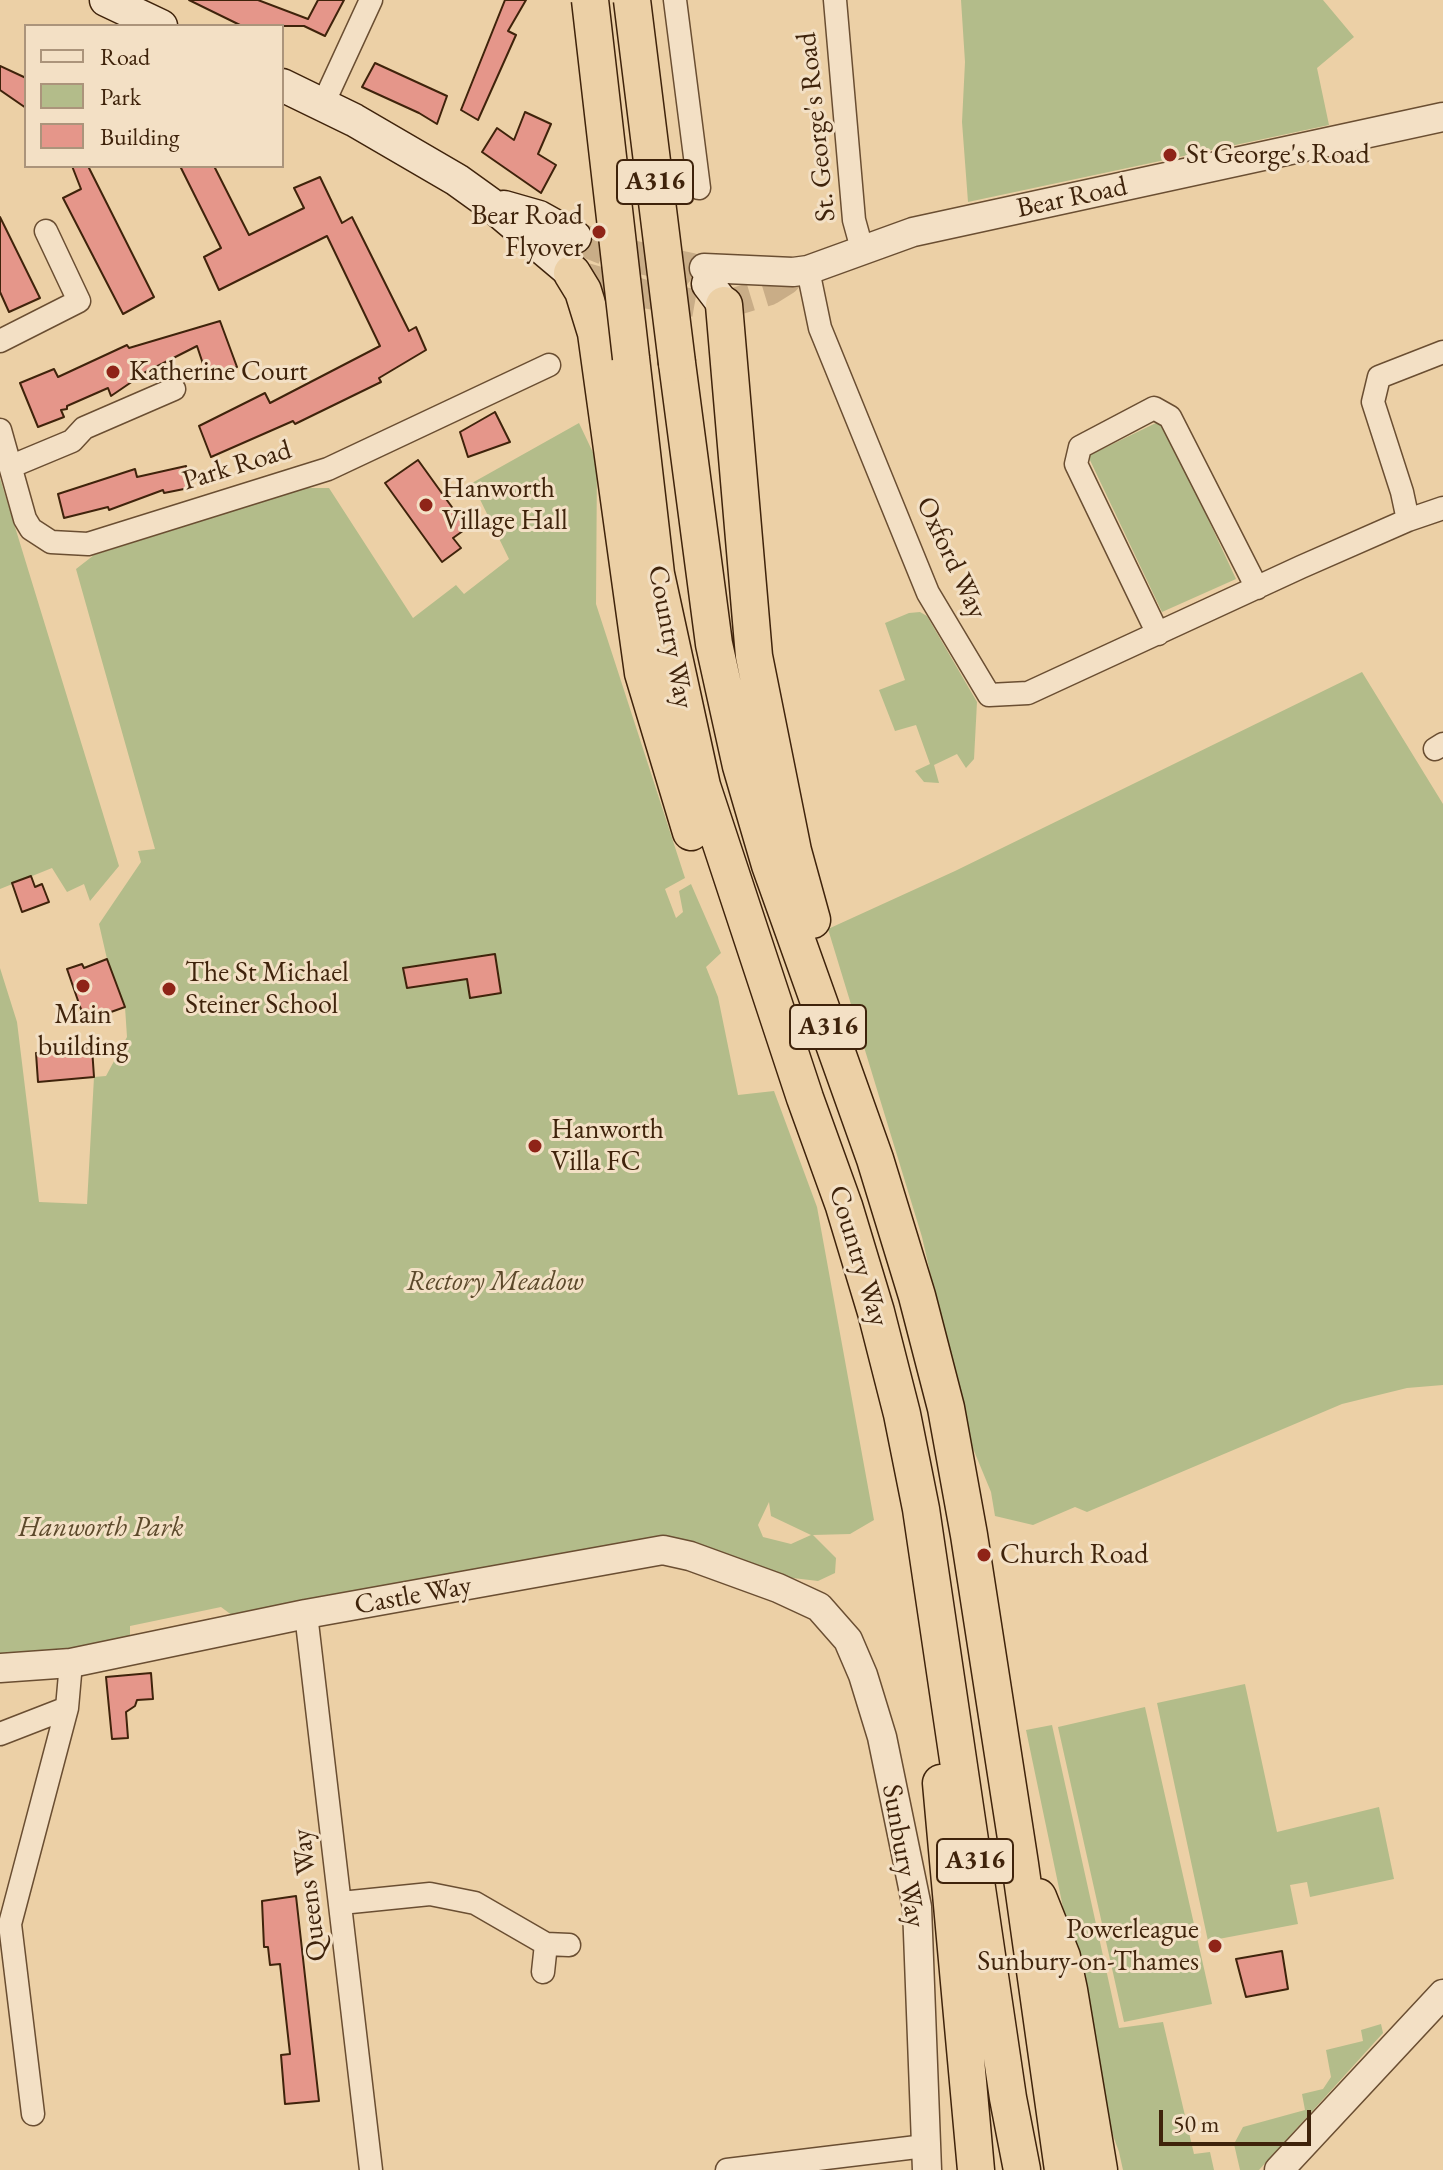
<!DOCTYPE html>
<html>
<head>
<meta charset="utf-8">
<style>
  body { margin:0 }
  #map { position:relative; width:1443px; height:2170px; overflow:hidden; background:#ecd0a6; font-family:"EB Garamond",serif }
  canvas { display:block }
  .legend { position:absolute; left:24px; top:24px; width:260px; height:144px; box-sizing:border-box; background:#f3e0c5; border:2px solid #ab947b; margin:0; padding:10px 14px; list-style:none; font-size:24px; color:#3f230b }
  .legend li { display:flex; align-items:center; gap:16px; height:40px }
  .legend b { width:40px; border:2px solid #ab947b }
  .scale { position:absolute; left:1159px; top:2110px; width:152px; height:36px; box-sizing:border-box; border:4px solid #3f230b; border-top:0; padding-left:10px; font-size:24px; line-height:28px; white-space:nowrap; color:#3f230b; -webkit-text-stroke:6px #f3e0c5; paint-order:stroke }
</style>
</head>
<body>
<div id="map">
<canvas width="1443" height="2170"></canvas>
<ul class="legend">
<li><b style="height:10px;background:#f3e0c5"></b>Road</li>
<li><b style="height:22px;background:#b3bc8a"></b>Park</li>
<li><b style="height:22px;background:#e5968a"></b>Building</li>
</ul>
<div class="scale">50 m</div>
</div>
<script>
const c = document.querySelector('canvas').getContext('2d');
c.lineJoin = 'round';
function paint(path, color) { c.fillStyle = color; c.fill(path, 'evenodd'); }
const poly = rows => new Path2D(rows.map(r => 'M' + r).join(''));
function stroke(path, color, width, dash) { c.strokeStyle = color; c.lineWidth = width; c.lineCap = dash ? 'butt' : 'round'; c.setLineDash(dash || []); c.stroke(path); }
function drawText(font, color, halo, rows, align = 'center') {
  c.font = font + ' "EB Garamond",serif'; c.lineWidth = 6; c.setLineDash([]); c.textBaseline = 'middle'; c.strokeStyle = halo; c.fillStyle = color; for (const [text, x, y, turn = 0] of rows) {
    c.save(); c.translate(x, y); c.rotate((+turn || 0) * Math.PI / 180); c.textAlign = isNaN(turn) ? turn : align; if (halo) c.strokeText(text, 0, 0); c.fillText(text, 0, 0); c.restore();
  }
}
const green = poly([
  [961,0,1323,0,1354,37,1317,68,1329,125,968,202,962,122,965,62],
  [1162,420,1236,579,1162,612,1088,456],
  [579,423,597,461,596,604,685,878,665,889,676,918,683,912,679,891,691,884,721,953,706,967,718,997,738,1095,774,1091,817,1207,874,1520,850,1534,813,1535,836,1558,835,1573,818,1581,742,1572,697,1544,654,1537,560,1557,391,1584,237,1619,221,1607,130,1626,130,1638,93,1651,0,1657,0,968,17,1022,39,1202,87,1204,94,1077,106,1076,127,1037,125,1007,107,959,99,924,141,862,138,851,155,849,76,569,94,555,306,488,329,488,413,618,456,585,464,594,509,559,472,483],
  [769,1502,771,1516,811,1535,791,1544,763,1537,758,1525],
  [0,478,119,866,90,901,84,884,67,892,52,868,0,889],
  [920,612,927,616,977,702,974,759,966,768,957,754,934,765,939,783,924,782,915,771,930,764,916,725,895,731,879,690,905,680,885,623,909,613],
  [1362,672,1443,804,1443,1385,1407,1388,1342,1404,1087,1512,1075,1507,1033,1525,995,1516,991,1492,967,1434,922,1237,828,929,955,871],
  [1245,1684,1277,1832,1379,1807,1394,1879,1310,1897,1307,1882,1290,1885,1298,1924,1208,1941,1157,1703],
  [1145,1707,1212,2004,1124,2022,1058,1727],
  [1052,1725,1119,2028,1163,2022,1194,2154,1210,2152,1214,2170,1123,2170,1119,2152,1096,2088,1079,1984,1026,1730],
  [1381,2024,1383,2033,1259,2170,1240,2170,1234,2144,1243,2127,1305,2110,1302,2094,1323,2089,1331,2077,1326,2050,1363,2041,1361,2030]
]);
const building = poly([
  [189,0,258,0,308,19,318,0,344,0,325,36,304,26,242,26,189,0],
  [505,0,526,0,508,31,516,35,478,120,461,110,505,0],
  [375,63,447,96,437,124,419,113,362,87,375,63],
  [0,66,26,78,26,108,0,90,0,66],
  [525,112,551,124,538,154,556,165,541,193,482,152,497,128,514,140,525,112],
  [72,166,88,166,154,297,123,314,63,198,81,189,72,166],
  [180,166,214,166,249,235,304,208,294,188,320,177,342,223,352,217,409,331,416,327,426,350,379,378,381,382,295,424,293,421,211,457,199,426,265,393,270,403,380,346,327,236,219,290,204,257,221,248,180,166],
  [0,217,40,298,9,312,0,292,0,217],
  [220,321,237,367,208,379,197,346,132,379,133,381,111,396,108,388,67,406,67,409,61,410,64,417,38,427,20,383,54,369,58,377,127,345,129,348,220,321],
  [495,412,510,442,468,457,460,432,495,412],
  [418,460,467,528,453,538,461,548,442,562,385,483,418,460],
  [186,466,189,488,164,493,163,490,109,510,108,507,64,518,58,494,135,469,137,477,186,466],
  [31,876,35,887,42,884,49,902,22,912,12,883,31,876],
  [495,954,501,993,470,998,467,979,407,988,403,968,495,954],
  [107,959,125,1007,94,1018,92,1011,83,1015,67,969,82,964,84,968,107,959],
  [92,1048,94,1077,38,1082,36,1053,92,1048],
  [151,1673,153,1699,137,1700,135,1706,126,1712,128,1738,112,1739,106,1677,151,1673],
  [296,1896,319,2101,285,2104,281,2055,290,2054,280,1964,270,1965,268,1947,264,1947,262,1901,296,1896],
  [1282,1951,1288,1989,1246,1997,1236,1959,1282,1951]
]);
const tertiaryTunnel = poly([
  [586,277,649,295,706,305],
  [724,305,770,291,786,281,793,272]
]);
const secondaryTunnel = poly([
  [575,237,612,252,691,269,708,284]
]);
const minor = poly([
  [675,0,699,188],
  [835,0,854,220,862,249],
  [323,104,371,0],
  [808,270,820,328,928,593,989,695,1028,693,1301,567,1408,520,1443,508],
  [0,341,79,301,46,231],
  [0,430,25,519,31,529,51,542,88,544,328,469,549,365],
  [12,466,72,441,84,428,174,389],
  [1408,520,1402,492,1373,402,1379,377,1443,352],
  [1158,634,1076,464,1080,447,1154,408,1170,417,1257,588],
  [1435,749,1443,744],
  [306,1614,371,2170],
  [0,1734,67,1708],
  [341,1903,430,1894,475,1903,546,1944,569,1945],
  [543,1972,546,1944],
  [33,2114,10,1924,67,1708,71,1663],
  [727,2170,925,2146]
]);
const tertiary = poly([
  [704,268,793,272,808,270,913,232,1443,117],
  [0,1668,71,1663,306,1614,663,1550,690,1556,778,1588,819,1607,848,1640,863,1675,882,1737,917,1907,927,2170],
  [1279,2170,1443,1994]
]);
const secondary = poly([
  [106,0,161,26],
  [282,85,354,120,457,180,489,203,572,273],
  [504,207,539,217,575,237],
  [708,284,724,305]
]);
const trunk = poly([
  [572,273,583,291,596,333,643,673,691,832],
  [724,305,754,656,793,851,812,920],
  [631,358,656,574,702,786,805,1098,844,1206,876,1312,902,1414,921,1509,1008,2098,1022,2170],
  [677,363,714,644,741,766,770,865,875,1159,917,1296,946,1408,969,1535,1020,1864,1063,2170],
  [941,1783,976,2170],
  [1038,1897,1062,1957,1069,1990,1099,2170]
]);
const trunkBridge = poly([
  [590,0,631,358],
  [632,0,677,363]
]);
const markers = [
  [1170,155,8,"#8f2418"],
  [599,232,8,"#8f2418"],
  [113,372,8,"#8f2418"],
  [426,505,8,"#8f2418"],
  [83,986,8,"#8f2418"],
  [169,989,8,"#8f2418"],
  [535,1146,8,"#8f2418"],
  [984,1555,8,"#8f2418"],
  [1215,1946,8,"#8f2418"]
];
const shields = [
  [655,182,76],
  [828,1027,76],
  [975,1861,76]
];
const shieldNames = [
  ["A316",655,182],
  ["A316",828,1027],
  ["A316",975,1861]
];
const streetNames = [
  ["St. George's Road",817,127,-96],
  ["Bear Road",1072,198,-12],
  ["Park Road",237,466,-17],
  ["Oxford Way",951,558,65],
  ["Country Way",670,637,79],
  ["Country Way",858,1256,73],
  ["Castle Way",413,1596,-10],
  ["Sunbury Way",903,1856,80],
  ["Queens Way",310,1895,-97]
];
const poiNames = [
  ["St George's Road",1186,155],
  ["Bear Road",583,216,"right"],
  ["Flyover",583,248,"right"],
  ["Katherine Court",129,372],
  ["Hanworth",442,489],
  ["Village Hall",442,521],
  ["The St Michael",185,973],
  ["Steiner School",185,1005],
  ["Main",83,1015,"center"],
  ["building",83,1047,"center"],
  ["Hanworth",551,1130],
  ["Villa FC",551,1162],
  ["Church Road",1000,1555],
  ["Powerleague",1199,1930,"right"],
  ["Sunbury-on-Thames",1199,1962,"right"]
];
const parkNames = [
  ["Rectory Meadow",495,1282],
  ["Hanworth Park",101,1528]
];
paint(green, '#b3bc8a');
paint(building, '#e5968a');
stroke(building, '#3f230b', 2);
stroke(tertiaryTunnel, '#c9ad87', 28, [28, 14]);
stroke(secondaryTunnel, '#c9ad87', 32, [32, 16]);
stroke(minor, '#6a4e32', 25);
stroke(tertiary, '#6a4e32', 31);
stroke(secondary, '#3f230b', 35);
stroke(trunk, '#3f230b', 39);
stroke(minor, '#f3e0c5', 22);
stroke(tertiary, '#f3e0c5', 28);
stroke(secondary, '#f3e0c5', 32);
stroke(trunk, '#ecd0a6', 36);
stroke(trunkBridge, '#3f230b', 39, []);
stroke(trunkBridge, '#ecd0a6', 36);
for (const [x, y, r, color] of markers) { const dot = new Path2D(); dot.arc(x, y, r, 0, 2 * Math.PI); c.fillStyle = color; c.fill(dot); stroke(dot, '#f3e0c5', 3); }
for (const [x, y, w] of shields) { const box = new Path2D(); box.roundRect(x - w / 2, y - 22, w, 44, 6); c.fillStyle = '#f3e0c5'; c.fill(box); stroke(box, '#3f230b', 2); }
drawText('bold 26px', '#3f230b', null, shieldNames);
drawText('28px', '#3f230b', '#f3e0c5', streetNames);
drawText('28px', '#3f230b', '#f3e0c5', poiNames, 'left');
drawText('italic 28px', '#5c492b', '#f3e0c5', parkNames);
</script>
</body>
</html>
